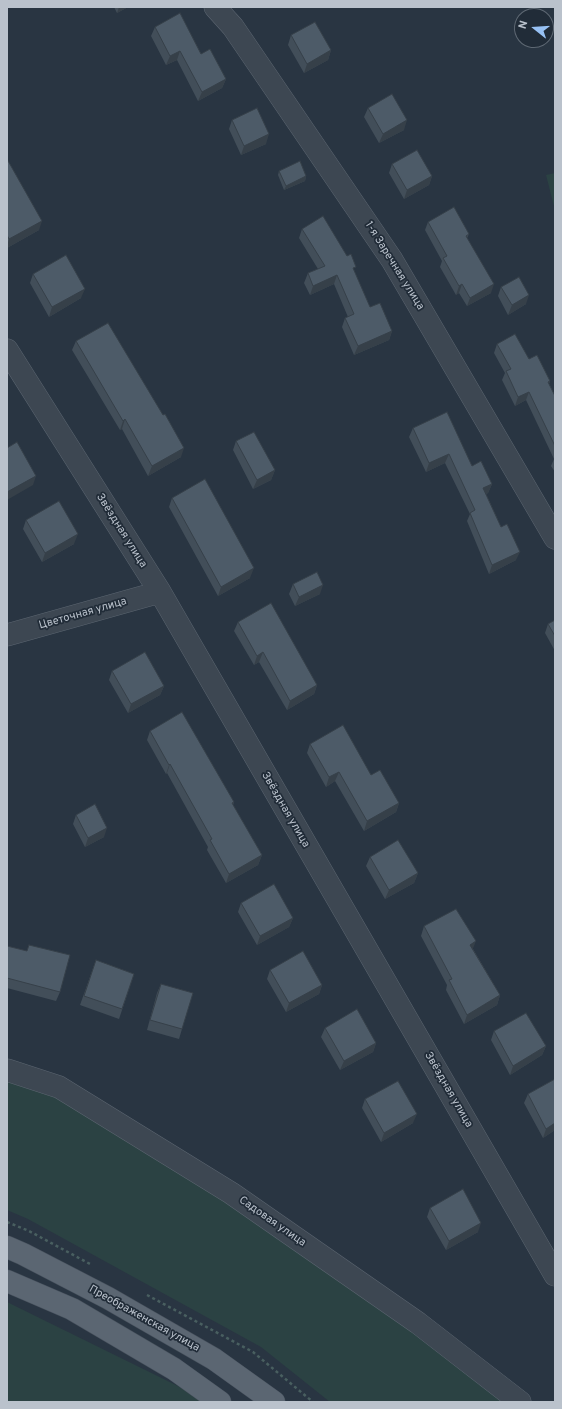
<!DOCTYPE html>
<html>
<head>
<meta charset="utf-8">
<style>
  body { margin:0 }
  #map { position:relative; width:562px; height:1409px; overflow:hidden; background:#293542; font-family:Overpass,sans-serif }
  canvas { display:block }
  .frame { position:absolute; inset:0; border:8px solid #bac2cc; pointer-events:none }
  .north { position:absolute; left:514px; top:8px; width:40px; height:40px; box-sizing:border-box; background:#212c38; border:1px solid #5e6873; border-radius:50%; rotate:287deg; font-size:11px; font-weight:700; line-height:16px; text-align:center; color:#bac2cc }
  .north::after { content:''; display:block; margin:auto; width:14px; height:18px; background:#97c1f4; clip-path:polygon(50% 0,100% 100%,50% 72%,0 100%) }
</style>
</head>
<body>
<div id="map">
<canvas width="562" height="1409"></canvas>
<div class="frame"></div>
<div class="north">N</div>
</div>
<script>
const c = document.querySelector('canvas').getContext('2d');
c.lineJoin = 'round';
function paint(path, color) { c.fillStyle = color; c.fill(path, 'evenodd'); }
const poly = rows => new Path2D(rows.map(r => 'M' + r).join(''));
function stroke(path, color, width, dash) { c.strokeStyle = color; c.lineWidth = width; c.lineCap = dash ? 'butt' : 'round'; c.setLineDash(dash || []); c.stroke(path); }
function drawText(font, color, halo, rows, align = 'center') {
  c.font = font + ' Overpass,sans-serif'; c.lineWidth = 3.5; c.setLineDash([]); c.textBaseline = 'middle'; c.strokeStyle = halo; c.fillStyle = color; for (const [text, x, y, turn = 0] of rows) {
    c.save(); c.translate(x, y); c.rotate((+turn || 0) * Math.PI / 180); c.textAlign = isNaN(turn) ? turn : align; if (halo) c.strokeText(text, 0, 0); c.fillText(text, 0, 0); c.restore();
  }
}
const green = poly([
  [555,173,555,210,546,175],
  [7,1072,71,1094,519,1402,330,1402,261,1347,28,1219,7,1210],
  [7,1302,190,1392,202,1402,7,1402]
]);
const path = poly([
  [7,1222,29,1231,90,1264],
  [147,1295,253,1352,313,1402]
]);
const minor = poly([
  [215,7,233,27,392,260,555,538],
  [7,350,160,592,555,1275],
  [7,635,160,592],
  [7,1070,59,1087,231,1193,418,1323,520,1402]
]);
const major = poly([
  [7,1247,23,1254,108,1298,214,1359,274,1402],
  [7,1281,72,1309,174,1369,220,1402]
]);
const wall = poly([
  [114,7,128,7,117,13],
  [155,27,201,54,226,79,222,88,198,101,177,60,166,65,151,36],
  [291,35,331,50,328,60,304,73,288,45],
  [368,108,404,130,379,143,364,117],
  [232,120,266,144,241,155,229,129],
  [7,159,39,230,7,248],
  [392,164,432,176,429,185,404,199,389,173],
  [279,171,306,176,305,181,284,190,278,175],
  [428,222,469,234,467,238,491,293,467,306,459,293,456,295,440,267,442,261,425,230],
  [302,229,354,271,370,307,392,331,389,340,354,355,342,327,345,318,348,317,334,284,310,295,304,283,308,273,318,269,299,238],
  [33,274,81,298,49,317,30,283],
  [501,287,526,304,508,315,498,296],
  [76,341,163,415,181,457,148,476,122,429,120,430,72,350],
  [497,344,529,359,550,381,549,384,555,396,555,472,551,466,554,459,526,400,515,406,502,380,505,373,494,353],
  [413,428,472,466,492,484,488,493,486,494,516,560,489,574,467,521,470,514,445,463,426,472,409,437],
  [236,441,275,470,271,480,253,489,233,450],
  [172,498,250,578,218,596,169,507],
  [26,520,74,544,42,562,23,529],
  [293,584,320,594,295,606,289,594],
  [555,620,555,651,545,633,548,624],
  [238,622,317,685,314,694,287,710,259,662,254,665,234,631],
  [112,671,164,686,160,695,128,713,109,680],
  [150,731,234,802,233,805,262,855,258,865,226,883,207,850,208,847,167,773,166,774,147,740],
  [310,744,371,775,399,803,396,812,364,831,335,781,326,787,307,753],
  [76,815,104,837,85,847,73,824],
  [370,857,418,873,414,883,385,899,366,866],
  [241,903,293,918,289,927,257,945,238,912],
  [424,926,473,949,500,995,497,1005,464,1024,446,990,447,985,421,936],
  [29,945,60,992,56,1001,7,988,7,946,27,951],
  [96,960,134,974,119,1019,80,1005],
  [270,970,322,985,319,994,286,1012,267,979],
  [161,984,182,1029,179,1039,147,1030,157,993],
  [325,1028,376,1043,373,1052,340,1070,321,1037],
  [494,1031,546,1046,542,1055,510,1075,491,1040],
  [555,1079,555,1130,543,1138,524,1103,528,1094],
  [365,1099,413,1123,381,1142,362,1108],
  [430,1208,478,1232,446,1250,427,1217]
]);
const shadedWall = poly([
  [119,7,128,7,117,13],
  [331,50,328,60,304,73,307,64],
  [180,51,177,60,166,65,170,56],
  [226,79,222,88,198,101,202,92],
  [407,120,404,130,379,143,383,134],
  [269,134,266,144,241,155,244,146],
  [306,176,305,181,284,190,286,186],
  [432,176,429,185,404,199,407,190],
  [42,221,39,230,7,248,7,246,9,239],
  [337,275,334,284,310,295,313,286],
  [462,284,459,293,456,295,459,286],
  [494,284,491,293,467,306,470,298],
  [85,289,81,298,49,317,52,307],
  [529,295,526,304,508,315,512,305],
  [392,331,389,340,354,355,358,346],
  [529,392,526,400,515,406,518,397],
  [125,419,122,429,120,430,123,421],
  [184,448,181,457,148,476,152,466],
  [449,454,445,463,426,472,429,463],
  [275,470,271,480,253,489,257,480],
  [36,476,33,485,7,500,7,492],
  [492,484,488,493,480,497,483,488],
  [78,534,74,544,42,562,45,553],
  [520,552,516,560,489,574,492,565],
  [254,568,250,578,218,596,221,587],
  [323,585,320,594,295,606,299,597],
  [263,652,259,662,254,665,257,656],
  [317,685,314,694,287,710,290,701],
  [164,686,160,695,128,713,131,704],
  [170,764,167,773,166,774,169,765],
  [339,772,335,781,326,787,329,777],
  [399,803,396,812,364,831,367,821],
  [107,828,104,837,85,847,88,838],
  [262,855,258,865,226,883,229,874],
  [418,873,414,883,385,899,389,890],
  [293,918,289,927,257,945,260,936],
  [476,941,472,951,470,945],
  [322,985,319,994,286,1012,289,1003],
  [500,995,497,1005,464,1024,467,1015],
  [376,1043,373,1052,340,1070,344,1061],
  [546,1046,542,1055,510,1075,513,1066],
  [417,1114,413,1123,381,1142,384,1133],
  [555,1123,555,1130,543,1138,546,1129],
  [481,1223,478,1232,446,1250,449,1241]
]);
const building = poly([
  [180,13,201,54,210,49,226,79,202,92,180,51,170,56,155,27,180,13],
  [315,22,331,50,307,64,291,35,315,22],
  [392,94,407,120,383,134,368,108,392,94],
  [257,108,269,134,244,146,232,120,257,108],
  [417,150,432,176,407,190,392,164,417,150],
  [7,159,42,221,9,239,7,235,7,159],
  [300,161,306,176,286,186,279,171,300,161],
  [454,207,469,234,466,236,494,284,470,298,462,284,459,286,443,258,447,256,428,222,454,207],
  [323,216,347,256,351,254,356,267,353,268,370,307,380,303,392,331,358,346,345,318,354,314,337,275,313,286,308,273,325,266,302,229,323,216],
  [66,255,85,289,52,307,33,274,66,255],
  [519,277,529,295,512,305,501,287,519,277],
  [108,323,163,415,165,414,184,448,152,466,125,419,123,421,76,341,108,323],
  [515,334,529,359,537,355,550,381,548,382,555,396,555,446,529,392,518,397,506,371,511,369,497,344,515,334],
  [447,412,472,466,481,461,492,484,483,488,501,527,507,524,520,552,492,565,470,513,475,510,449,454,429,463,413,428,447,412],
  [254,432,275,470,257,480,236,441,254,432],
  [17,442,36,476,7,492,7,448,17,442],
  [205,479,254,568,221,587,172,498,205,479],
  [59,501,78,534,45,553,26,520,59,501],
  [317,572,323,585,299,597,293,584,317,572],
  [271,603,317,685,290,701,263,652,257,656,238,622,271,603],
  [555,620,555,636,548,624,555,620],
  [145,652,164,686,131,704,112,671,145,652],
  [182,712,234,802,232,803,262,855,229,874,210,840,212,839,170,764,169,765,150,731,182,712],
  [343,725,371,775,380,770,399,803,367,821,339,772,329,777,310,744,343,725],
  [95,804,107,828,88,838,76,815,95,804],
  [398,840,418,873,389,890,370,857,398,840],
  [274,884,293,918,260,936,241,903,274,884],
  [456,909,476,941,470,945,500,995,467,1015,449,980,452,979,424,926,456,909],
  [29,945,70,955,60,992,7,978,7,946,27,951,29,945],
  [303,951,322,985,289,1003,270,970,303,951],
  [96,960,134,974,122,1009,84,996,96,960],
  [161,984,193,993,182,1029,150,1020,161,984],
  [357,1009,376,1043,344,1061,325,1028,357,1009],
  [526,1013,546,1046,513,1066,494,1031,526,1013],
  [555,1079,555,1123,546,1129,528,1094,555,1079],
  [398,1081,417,1114,384,1133,365,1099,398,1081],
  [463,1189,481,1223,449,1241,430,1208,463,1189]
]);
const streetNames = [
  ["1-я Заречная улица",394,266,58],
  ["Звёздная улица",121,531,58],
  ["Цветочная улица",83,614,-16],
  ["Звёздная улица",285,810,60],
  ["Звёздная улица",448,1090,60],
  ["Садовая улица",272,1222,35],
  ["Преображенская улица",144,1319,29]
];
paint(green, '#2b4243');
stroke(minor, '#5b6570', 23);
stroke(major, '#46505c', 23);
stroke(path, '#495f60', 2.5, [3, 3]);
stroke(minor, '#3d4752', 22);
stroke(major, '#5b6672', 22);
paint(wall, '#424e59');
paint(shadedWall, '#364049');
paint(building, '#4d5b68');
stroke(building, '#364049', 1);
drawText('11px', '#bac2cc', '#212c38', streetNames);
</script>
</body>
</html>
